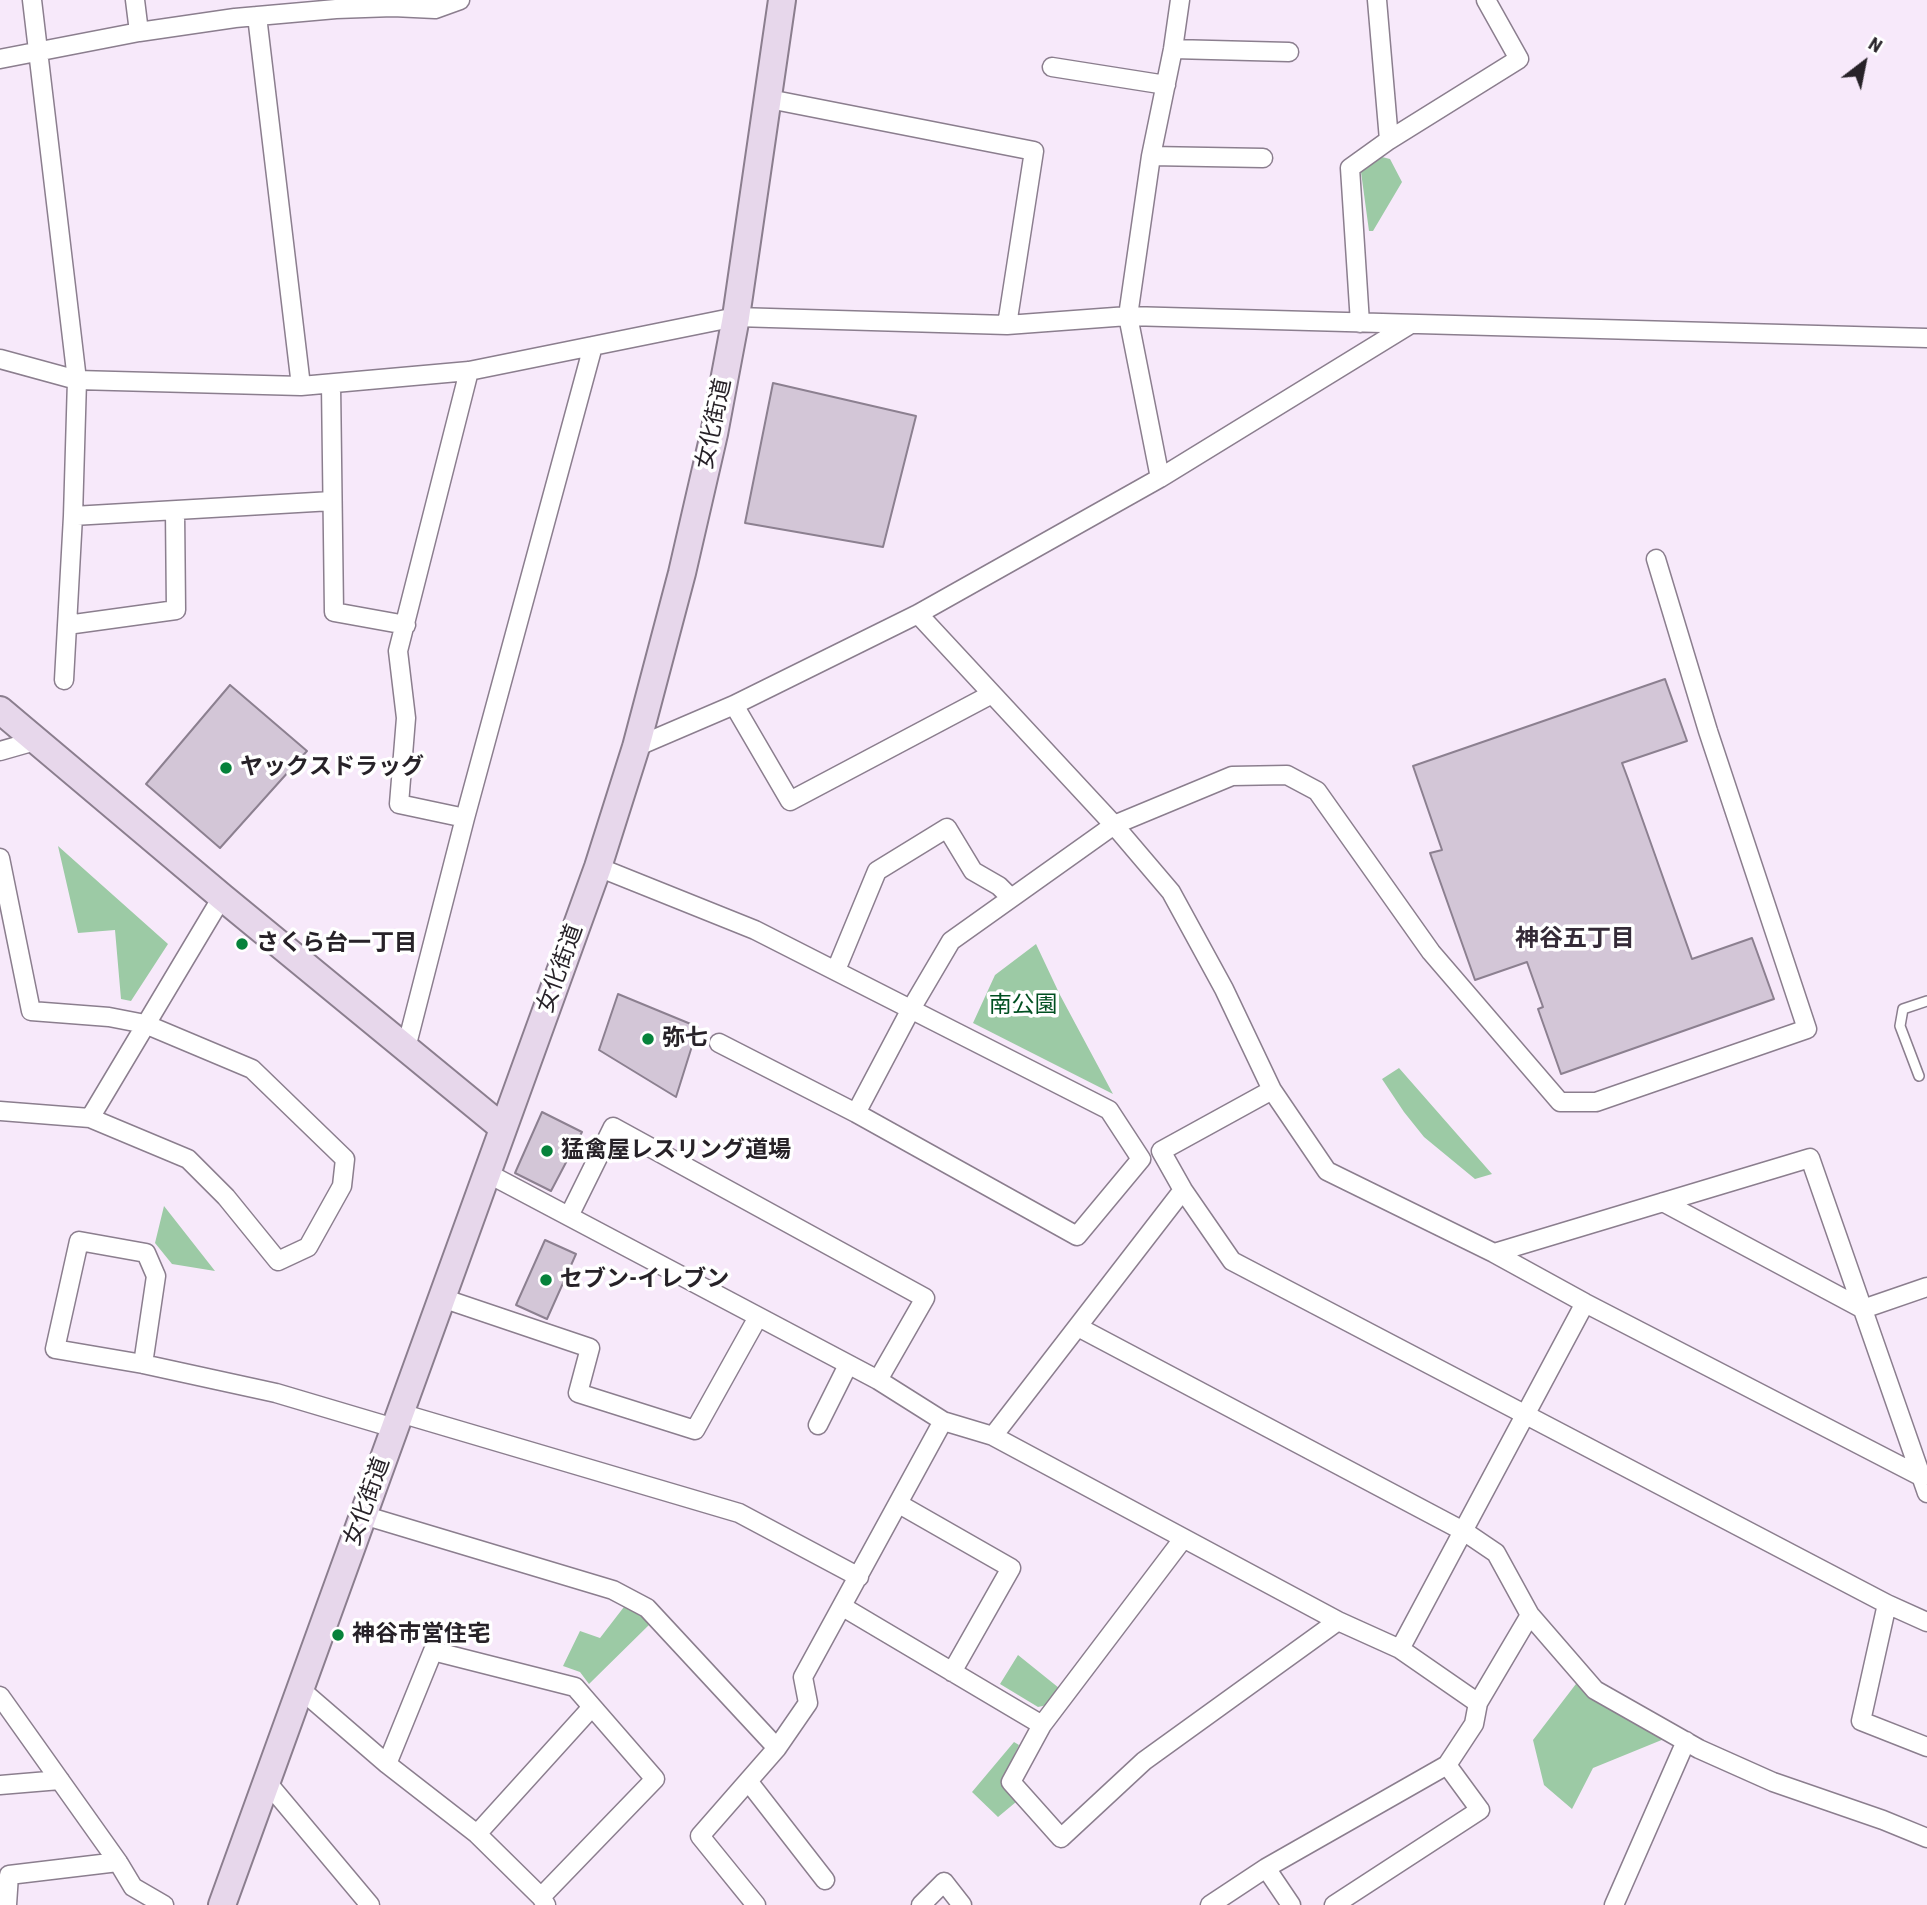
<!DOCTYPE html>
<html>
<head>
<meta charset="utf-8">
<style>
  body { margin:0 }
  #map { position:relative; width:1927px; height:1905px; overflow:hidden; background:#f7e9fa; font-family:"Roboto Condensed",sans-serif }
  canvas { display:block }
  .north { position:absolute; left:1829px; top:28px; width:70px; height:70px; -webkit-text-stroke:5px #fff; paint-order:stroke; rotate:32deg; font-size:19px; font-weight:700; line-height:28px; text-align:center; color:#272228 }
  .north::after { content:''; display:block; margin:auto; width:24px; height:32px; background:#272228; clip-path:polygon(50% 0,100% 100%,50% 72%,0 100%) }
</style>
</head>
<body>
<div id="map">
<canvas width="1927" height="1905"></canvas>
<div class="north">N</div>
</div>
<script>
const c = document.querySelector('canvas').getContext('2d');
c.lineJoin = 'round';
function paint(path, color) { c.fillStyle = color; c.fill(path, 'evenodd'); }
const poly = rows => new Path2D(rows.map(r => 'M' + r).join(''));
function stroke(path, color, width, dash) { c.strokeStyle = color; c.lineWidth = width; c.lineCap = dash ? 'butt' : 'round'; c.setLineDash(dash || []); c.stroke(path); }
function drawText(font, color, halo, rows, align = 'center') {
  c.font = font + ' "Roboto Condensed","Noto Sans JP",sans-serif'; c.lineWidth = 7; c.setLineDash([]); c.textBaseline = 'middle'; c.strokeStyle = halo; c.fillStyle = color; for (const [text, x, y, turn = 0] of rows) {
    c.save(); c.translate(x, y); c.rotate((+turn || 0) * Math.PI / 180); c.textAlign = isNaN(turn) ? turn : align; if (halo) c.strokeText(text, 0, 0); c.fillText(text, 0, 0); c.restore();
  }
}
const green = poly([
  [1382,157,1390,159,1402,182,1373,231,1369,231,1361,172],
  [58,846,168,944,131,1001,121,999,115,930,78,933],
  [1036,944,1060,995,1113,1094,973,1023,995,975],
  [1399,1068,1492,1174,1475,1179,1424,1137,1404,1112,1382,1079],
  [164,1206,215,1271,172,1264,155,1243],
  [627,1603,651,1623,589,1684,580,1672,563,1666,580,1631,600,1638],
  [1018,1655,1059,1688,1047,1705,1038,1707,1000,1684],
  [1579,1680,1669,1737,1593,1768,1572,1809,1544,1785,1533,1740],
  [1014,1742,1019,1745,1006,1772,1006,1784,1016,1802,998,1817,972,1792]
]);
const building = poly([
  [773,383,916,416,883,547,745,523,773,383],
  [1665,679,1687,741,1622,763,1628,779,1692,959,1752,938,1774,999,1561,1074,1538,1009,1543,1007,1527,962,1475,980,1430,853,1442,850,1413,766,1665,679],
  [230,685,307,751,220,848,146,784,230,685],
  [618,994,698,1027,676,1097,599,1050,618,994],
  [542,1112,582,1132,551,1191,515,1173,542,1112],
  [545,1240,576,1254,547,1319,516,1305,545,1240]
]);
const lane = poly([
  [1919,1076,1900,1026,1903,1009,1927,1001]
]);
const street = poly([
  [32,0,77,380,73,516,64,680],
  [135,0,139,32],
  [1377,0,1389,140,1519,59,1486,0],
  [393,7,435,9,460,0],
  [257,16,301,386],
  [1173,49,1289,52],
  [0,59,139,32,235,18,336,9,393,7,394,0],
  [1052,67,1166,85],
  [769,99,1034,151,1007,325],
  [1151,156,1263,158],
  [1360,323,1350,168,1389,140],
  [0,359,77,380,301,386,469,371,736,317,1007,325,1128,316,1927,338],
  [331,384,334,612,406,625],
  [1160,478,1128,316,1151,156,1173,49,1180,0],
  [73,516,332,501],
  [918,614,1114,825,1171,892,1224,989,1272,1090,1327,1171,1494,1253,1585,1303,1922,1477],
  [67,625,176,610,175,511],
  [734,705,790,801,992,694],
  [636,747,734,705,918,614,1160,478,1409,325],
  [0,751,35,741],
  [465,818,399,804,406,718,398,651,469,371],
  [0,858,31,1011,109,1017,145,1024,252,1069,345,1159,342,1186,308,1247,278,1261,226,1197,188,1159,90,1118,0,1111],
  [598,867,755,930,1109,1110,1141,1159,1077,1236,856,1113,719,1043],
  [836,970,877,871,947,828,973,871,999,886,1011,898],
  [406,1048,465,818,593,346],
  [1272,1090,1161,1151,1183,1190,1232,1261,1887,1604,1927,1622],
  [856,1113,911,1009,951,941,1114,825,1232,776,1287,775,1317,791,1431,952,1560,1102,1596,1102,1807,1029,1708,731,1656,559],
  [90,1118,222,897],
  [487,1173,878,1380,943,1421,993,1436,1338,1621,1400,1649,1478,1703],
  [1663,1202,1863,1309,1927,1287],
  [569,1216,613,1127,925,1298,878,1380],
  [1494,1253,1810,1158,1927,1493],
  [442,1298,590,1348,578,1393,695,1430,758,1317],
  [1078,1327,1465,1532,1496,1553,1530,1615,1595,1690,1699,1749,1773,1782,1883,1820,1927,1838],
  [143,1364,156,1276,146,1253,79,1241,55,1349,143,1364,276,1393,394,1428],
  [400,1413,739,1513,859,1577],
  [818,1425,848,1365],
  [993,1436,1183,1190],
  [899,1504,1011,1568,952,1672],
  [363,1515,613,1590,647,1608,777,1748],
  [1183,1539,1042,1725,1011,1782,1061,1838,1144,1761,1338,1621],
  [1887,1604,1861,1721,1927,1747],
  [843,1607,1042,1725],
  [1400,1649,1585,1303],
  [299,1688,387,1764,477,1834,541,1897,546,1905],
  [0,1696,118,1862,133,1887,164,1905],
  [387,1764,433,1651,575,1687,655,1779,541,1897],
  [266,1781,370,1905],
  [748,1781,825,1880],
  [0,1785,60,1780],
  [477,1834,592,1707],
  [1266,1868,1291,1905],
  [7,1905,9,1875,118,1862],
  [756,1905,700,1836,777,1748,808,1703,803,1677,943,1421],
  [921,1905,944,1882,962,1905],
  [1210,1905,1266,1868,1447,1765,1474,1724,1478,1703,1530,1615],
  [1334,1905,1480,1810,1447,1765],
  [1614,1905,1686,1741]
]);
const secondary = poly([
  [0,710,222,897,503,1128],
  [222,1905,598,867,636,747,682,573,714,434,736,317,782,0]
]);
const markers = [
  [226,768,7,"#06823b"],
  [242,944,7,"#06823b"],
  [648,1039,7,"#06823b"],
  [547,1151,7,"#06823b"],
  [546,1280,7,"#06823b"],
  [338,1635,7,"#06823b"]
];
const streetNames = [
  ["女化街道",715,424,-78],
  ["女化街道",561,969,-70],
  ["女化街道",368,1502,-70]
];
const poiNames = [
  ["ヤックスドラッグ",240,768],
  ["さくら台一丁目",256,944],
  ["弥七",662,1039],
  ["猛禽屋レスリング道場",561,1151],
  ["セブン-イレブン",560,1280],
  ["神谷市営住宅",352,1635]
];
const parkNames = [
  ["南公園",1023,1006]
];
const neighbourhoodNames = [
  ["神谷五丁目",1575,940]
];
paint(green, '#9ccaa5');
paint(building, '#d3c6d7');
stroke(building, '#8c8090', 2);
stroke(lane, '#8b7e8e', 12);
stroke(street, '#8b7e8e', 21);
stroke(secondary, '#8b7e8e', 30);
stroke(lane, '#fff', 9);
stroke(street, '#fff', 18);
stroke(secondary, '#e7d7eb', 26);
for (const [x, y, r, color] of markers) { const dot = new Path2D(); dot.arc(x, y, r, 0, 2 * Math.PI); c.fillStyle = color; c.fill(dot); stroke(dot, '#fff', 2.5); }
drawText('23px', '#272228', '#fff', streetNames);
drawText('bold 23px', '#272228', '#fff', poiNames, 'left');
drawText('23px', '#005021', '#fff', parkNames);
drawText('bold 24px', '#352b38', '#fff', neighbourhoodNames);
</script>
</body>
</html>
